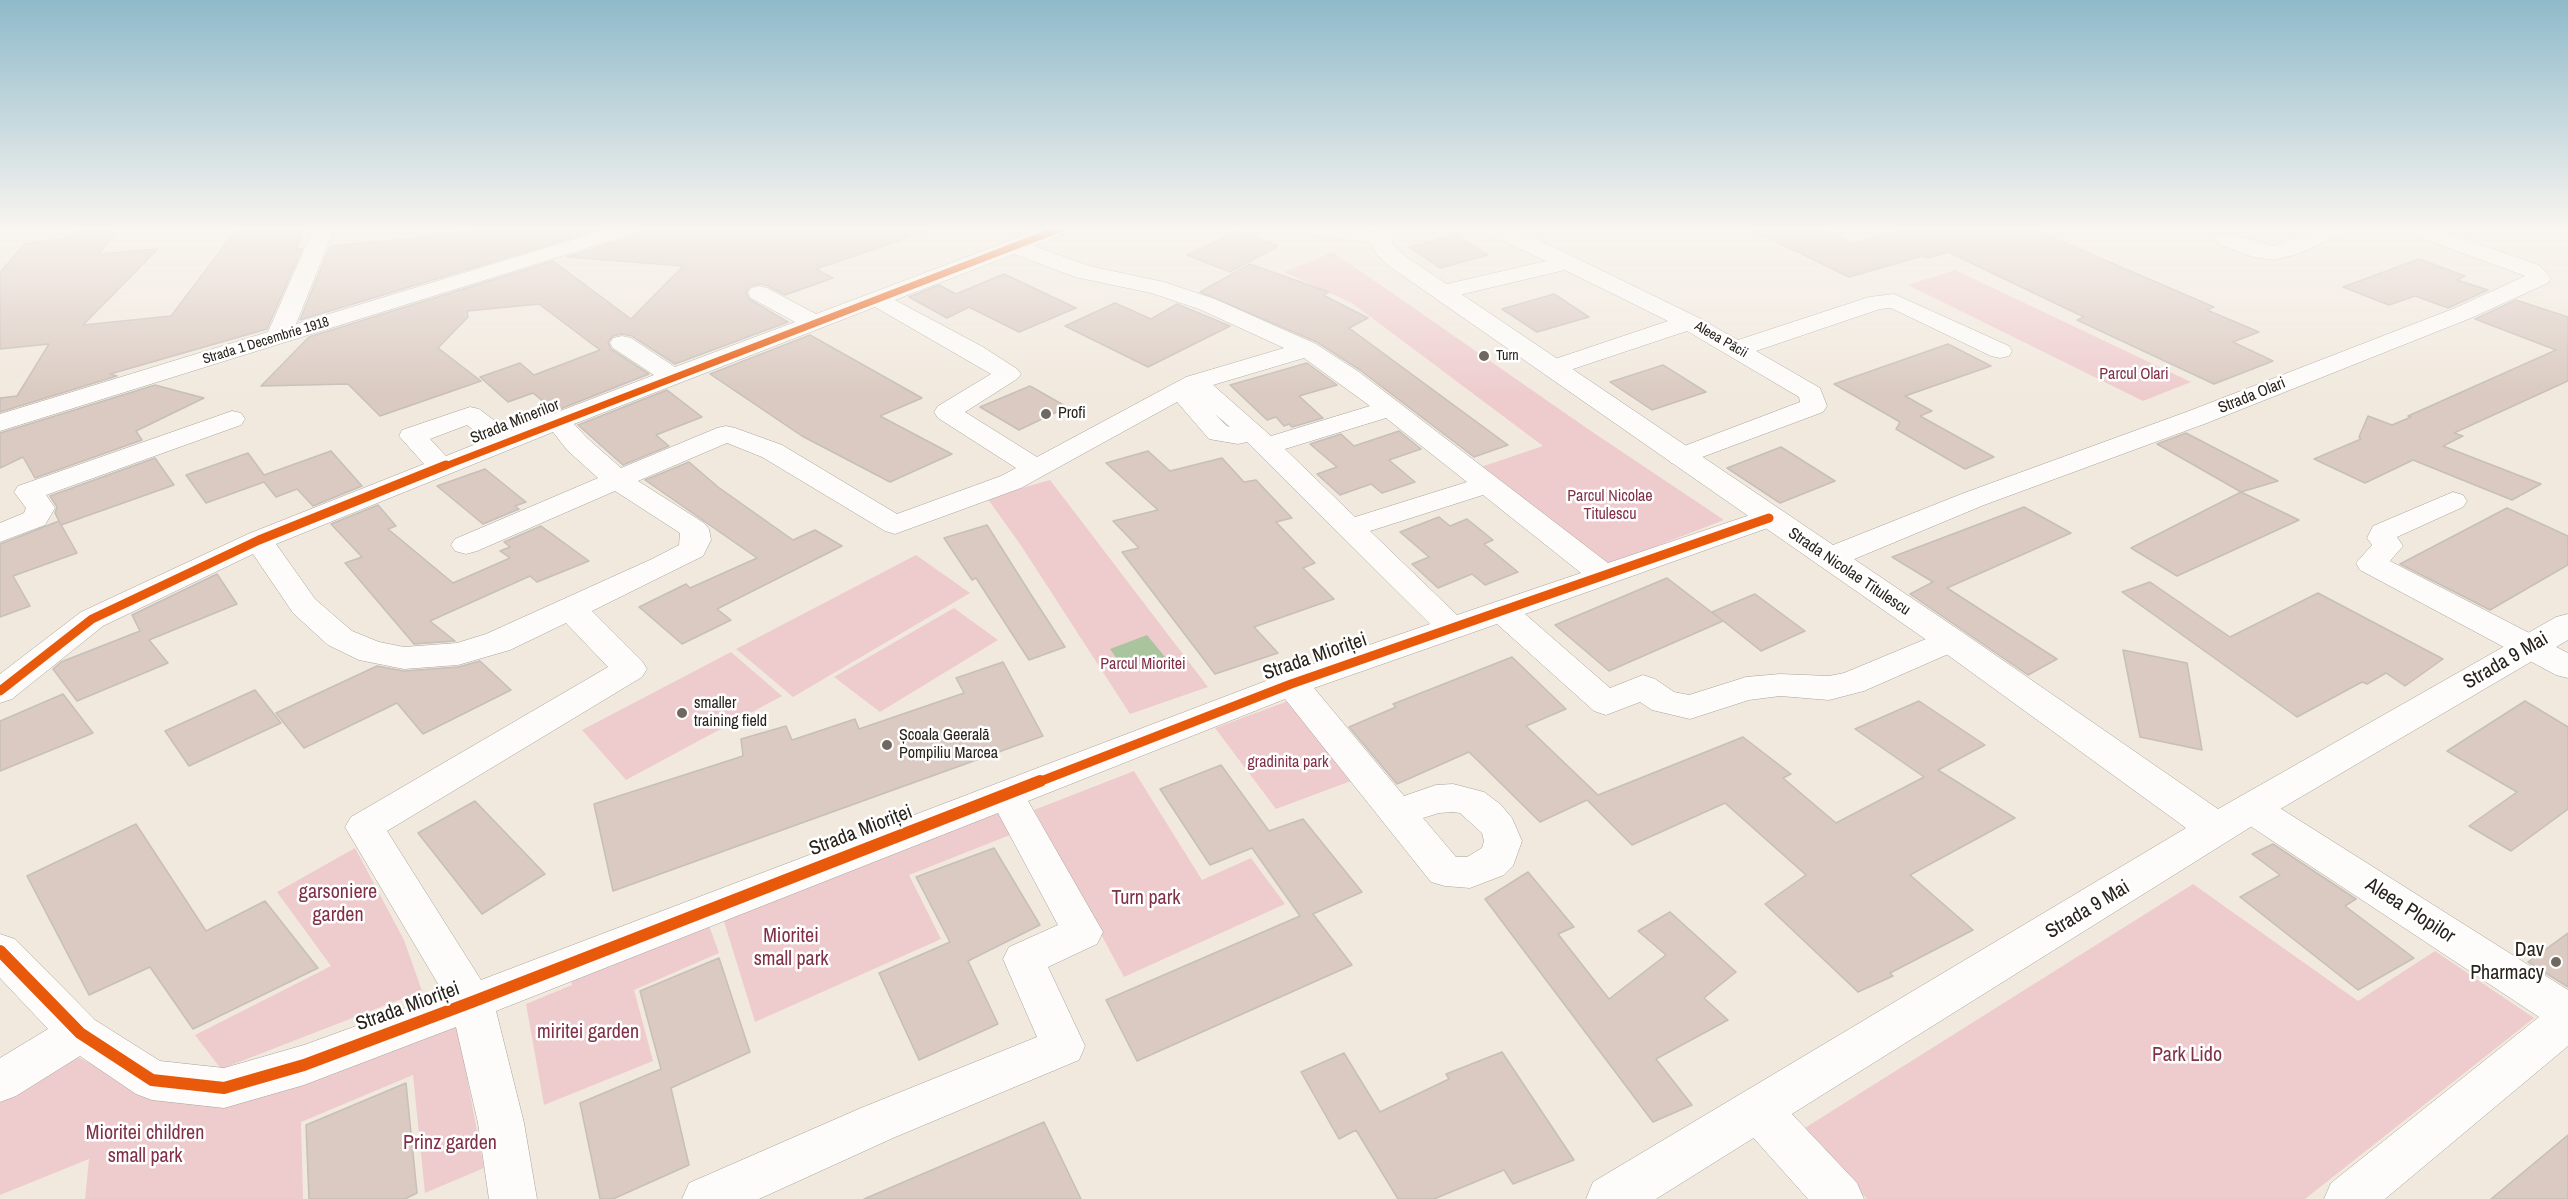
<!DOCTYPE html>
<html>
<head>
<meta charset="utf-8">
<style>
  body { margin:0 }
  canvas { display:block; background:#f1e9de }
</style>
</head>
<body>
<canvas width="2568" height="1199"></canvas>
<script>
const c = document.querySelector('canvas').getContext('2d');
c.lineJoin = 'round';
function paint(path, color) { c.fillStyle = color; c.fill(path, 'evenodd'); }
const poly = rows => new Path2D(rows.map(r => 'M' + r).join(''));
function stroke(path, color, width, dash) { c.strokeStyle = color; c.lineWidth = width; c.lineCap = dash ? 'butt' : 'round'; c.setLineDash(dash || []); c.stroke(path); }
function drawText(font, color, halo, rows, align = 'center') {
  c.font = font + ' "Archivo Narrow",sans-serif'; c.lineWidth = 5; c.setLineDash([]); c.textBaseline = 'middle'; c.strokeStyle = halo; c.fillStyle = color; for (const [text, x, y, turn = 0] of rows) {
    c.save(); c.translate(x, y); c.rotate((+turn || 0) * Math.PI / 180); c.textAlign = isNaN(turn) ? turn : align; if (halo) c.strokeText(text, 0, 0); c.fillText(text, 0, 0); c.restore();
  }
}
const green = poly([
  [1333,252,1588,429,1724,520,1602,567,1475,469,1543,446,1352,303,1284,272],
  [1955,270,2191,382,2143,401,1908,285],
  [1050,480,1208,687,1130,714,1020,544,987,498],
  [916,555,970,593,793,697,736,649],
  [954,608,998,640,880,712,834,677],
  [731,652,782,696,626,780,582,730],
  [1288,701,1351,781,1276,809,1215,728],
  [1134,771,1202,880,1251,858,1285,904,1124,977,1034,810],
  [1003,807,1020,831,909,875,941,939,755,1022,723,918],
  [355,848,404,940,422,991,221,1069,195,1035,331,966,277,892],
  [2193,884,2358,1001,2435,951,2534,1018,2305,1199,1867,1199,1800,1131],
  [707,920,719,953,634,990,653,1061,544,1105,526,1004,572,985,569,973],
  [456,1019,484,1168,425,1193,413,1075,301,1122,303,1199,85,1199,89,1159,0,1195,0,1093,69,1053,100,1068,138,1092]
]);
const water = poly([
  [1147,635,1165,657,1125,670,1110,649]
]);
const building = poly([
  [78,227,119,227,99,254,158,249,83,325,171,316,237,229,305,227,296,249,302,249,267,329,110,374,117,376,0,412,0,398,17,396,49,344,0,349,0,273,24,244,69,238,78,227],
  [481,227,608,227,300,320,330,246,408,239,479,230,481,227],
  [648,227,927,227,928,231,816,269,833,278,785,295,768,286,760,284,750,286,746,292,749,299,788,322,675,364,632,336,622,334,613,336,608,342,611,349,649,374,555,411,533,393,508,402,480,377,520,363,534,375,600,350,539,304,467,311,468,317,438,348,481,381,380,416,348,384,261,386,309,337,553,261,631,319,683,266,567,257,643,233,648,227],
  [1746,227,1818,227,1853,244,1911,227,2028,227,2214,307,2207,310,2259,332,2233,342,2273,361,2214,384,2077,320,2084,317,1948,252,1928,258,1923,256,1849,277,1746,227],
  [1238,231,1278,246,1230,272,1187,255,1238,231],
  [1456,235,1488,255,1440,268,1409,247,1456,235],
  [2419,259,2465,276,2457,280,2488,290,2448,308,2415,296,2389,305,2343,287,2419,259],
  [1250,264,1329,292,1323,295,1368,318,1349,328,1508,445,1474,457,1360,370,1317,342,1200,292,1250,264],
  [1004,274,1076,308,1019,332,969,307,947,318,909,297,939,285,956,294,1004,274],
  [1554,294,1589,317,1537,332,1502,309,1554,294],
  [2516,300,2568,317,2568,381,2454,433,2463,436,2443,446,2541,484,2512,500,2413,460,2365,483,2314,459,2361,439,2359,437,2368,416,2392,425,2411,417,2408,416,2556,350,2475,319,2516,300],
  [1115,303,1151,319,1177,304,1230,326,1148,367,1065,326,1115,303],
  [810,335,922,398,880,416,952,454,890,482,802,436,710,374,810,335],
  [1948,344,1991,366,1905,396,1932,411,1920,416,1994,457,1965,469,1896,429,1900,422,1834,384,1948,344],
  [1307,363,1337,385,1299,396,1323,418,1292,427,1289,424,1284,426,1276,417,1267,420,1230,385,1307,363],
  [1663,365,1706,392,1652,410,1610,382,1663,365],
  [155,385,204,398,136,431,142,440,35,478,23,457,0,468,0,433,155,385],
  [1030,386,1067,407,1019,430,980,407,1030,386],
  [667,390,702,417,656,435,669,446,623,465,578,425,667,390],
  [1399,431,1421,449,1389,460,1415,482,1382,493,1371,484,1340,495,1317,474,1337,467,1310,444,1341,434,1354,446,1399,431],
  [2186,433,2278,481,2241,492,2157,444,2186,433],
  [1781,447,1835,481,1780,503,1727,468,1781,447],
  [331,451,362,486,313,506,297,489,276,497,264,482,206,503,186,475,248,453,264,475,331,451],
  [1148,451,1170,471,1222,458,1244,482,1256,480,1292,518,1276,522,1315,563,1303,568,1334,599,1254,627,1278,653,1215,674,1122,552,1139,548,1113,521,1158,510,1106,463,1148,451],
  [155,458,174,485,61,525,55,513,57,507,50,496,155,458],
  [689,462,718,487,793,540,815,530,842,546,717,609,731,620,682,644,639,607,686,584,690,588,757,558,645,480,689,462],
  [485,469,526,502,515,506,519,509,483,524,437,486,485,469],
  [2241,492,2299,520,2177,576,2131,548,2241,492],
  [378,505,396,526,388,529,453,583,510,558,500,551,510,547,504,542,541,526,589,561,537,582,530,576,430,621,455,641,414,644,345,563,362,557,331,524,378,505],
  [2024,507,2071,533,1947,588,2057,659,2028,675,1910,594,1933,582,1892,557,2024,507],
  [2507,508,2568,536,2568,565,2490,610,2400,564,2507,508],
  [1439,517,1450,526,1467,519,1493,540,1484,544,1518,572,1485,585,1472,574,1438,588,1412,564,1429,557,1400,532,1439,517],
  [59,521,77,553,13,576,30,606,0,617,0,544,59,521],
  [987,525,1030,593,1065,647,1029,660,976,578,972,580,944,538,987,525],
  [217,574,237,604,149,640,168,663,77,701,53,669,61,662,140,631,132,615,217,574],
  [1667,578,1723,621,1609,671,1555,625,1667,578],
  [2150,582,2230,637,2318,593,2443,659,2405,686,2386,673,2367,684,2362,682,2297,717,2122,592,2150,582],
  [1755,594,1805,631,1761,651,1712,612,1755,594],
  [2123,650,2187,663,2202,750,2140,737,2123,650],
  [1512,657,1566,709,1526,726,1598,795,1743,737,1791,774,1783,778,1836,823,1924,777,1855,729,1919,701,1985,745,1938,770,2015,818,1910,875,1973,930,1890,973,1893,976,1858,992,1765,904,1806,875,1725,803,1632,845,1587,800,1540,822,1469,752,1397,784,1349,727,1396,707,1393,704,1512,657],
  [480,661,511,690,423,734,397,703,304,748,276,713,377,666,404,671,458,667,480,661],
  [1003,662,1043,736,613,891,594,804,743,756,741,739,786,726,792,740,855,719,859,729,964,693,956,678,1003,662],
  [255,690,281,723,189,766,165,731,255,690],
  [63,694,93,733,0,771,0,721,63,694],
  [2525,701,2568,727,2568,809,2511,851,2469,826,2517,792,2447,751,2525,701],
  [1221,765,1269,831,1303,819,1362,892,1313,914,1352,965,1137,1061,1106,1000,1300,916,1252,848,1210,865,1160,789,1221,765],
  [475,801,545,874,482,914,418,833,475,801],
  [136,824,206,931,265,901,318,968,193,1029,150,967,89,995,27,876,136,824],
  [2273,844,2356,899,2345,906,2414,958,2358,990,2240,897,2280,875,2252,854,2273,844],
  [994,848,1040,925,968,961,998,1024,919,1060,879,973,950,942,916,877,994,848],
  [1528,872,1574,927,1558,934,1609,999,1666,955,1638,931,1670,912,1736,972,1704,998,1728,1020,1656,1059,1692,1105,1653,1122,1485,899,1528,872],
  [2568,933,2568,987,2528,962,2568,933],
  [719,958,750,1052,671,1088,689,1165,613,1199,600,1199,580,1103,661,1069,640,991,719,958],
  [1502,1052,1574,1160,1513,1184,1504,1170,1434,1199,1398,1199,1356,1130,1339,1139,1301,1072,1344,1053,1380,1112,1449,1079,1446,1074,1502,1052],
  [406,1083,417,1193,405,1199,309,1199,306,1125,406,1083],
  [1044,1122,1081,1199,864,1199,1044,1122],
  [2568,1135,2568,1199,2491,1199,2568,1135]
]);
const minor = poly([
  [314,227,335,227,296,324,614,227,646,227,642,231,0,431,0,414,268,332,314,227],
  [1046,227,1075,227,1071,231,1034,246,1089,266,1164,282,1215,299,1316,344,1359,372,1608,563,1759,512,1769,509,1779,512,1784,518,1779,524,1525,614,1610,688,1643,675,1655,679,1674,692,1689,695,1746,677,1780,674,1829,676,1844,673,1950,629,1962,632,1966,640,1962,648,1864,691,1829,700,1780,696,1749,700,1690,719,1652,710,1640,702,1606,715,1594,711,1497,624,1314,688,1404,796,1436,785,1453,784,1484,792,1500,804,1512,818,1522,841,1513,866,1504,875,1470,888,1445,886,1431,882,1285,699,1028,801,1103,932,1097,944,1048,967,1085,1046,1079,1060,893,1138,759,1199,682,1199,689,1183,861,1108,1037,1037,1003,959,1009,947,1058,925,998,813,496,1011,524,1123,537,1199,489,1199,478,1123,456,1027,304,1085,224,1108,152,1100,136,1094,80,1056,16,1096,0,1102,0,1058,48,1029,0,978,0,934,15,939,95,1020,160,1061,224,1068,304,1045,444,994,345,827,351,817,608,667,566,623,510,650,458,665,404,669,359,660,328,645,293,613,253,554,103,626,12,699,0,703,0,674,81,612,248,534,424,464,399,436,402,430,470,407,479,409,508,431,654,375,613,348,610,343,613,338,622,336,631,338,675,367,795,322,751,298,748,293,751,288,759,286,767,288,816,314,1046,227],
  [1014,254,1075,277,1151,293,1199,309,1284,348,1186,377,1037,457,965,412,1017,379,1021,374,1017,369,983,347,895,300,1014,254],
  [875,307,991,374,938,406,934,412,938,418,1016,468,1001,476,897,514,782,445,735,428,726,426,717,428,621,468,587,438,574,424,875,307],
  [1304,358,1370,406,1271,436,1213,385,1304,358],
  [1177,402,1209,439,1238,444,1247,442,1430,624,1279,676,481,980,387,831,642,677,647,669,642,661,592,611,703,556,711,540,709,529,704,523,638,481,727,443,762,457,885,531,895,534,1021,488,1177,402],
  [1215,414,1230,427,1227,426,1215,414],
  [1386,418,1467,482,1355,517,1285,449,1386,418],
  [467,425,486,440,446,456,430,439,467,425],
  [553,432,567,450,598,478,455,539,451,545,455,551,466,554,477,551,615,491,680,533,679,545,652,559,486,634,457,643,404,647,379,642,352,631,315,599,276,544,553,432],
  [1483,495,1581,573,1457,615,1370,531,1483,495],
  [1453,812,1460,813,1482,833,1484,841,1482,848,1467,857,1456,857,1423,818,1439,813,1453,812],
  [1288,227,1342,227,1379,232,1387,233,1390,238,1387,243,1379,244,1299,233,1292,231,1288,227],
  [1478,227,1508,227,1519,230,1697,317,1738,340,1869,297,1894,294,2009,346,2012,351,2009,356,2000,358,1991,356,1891,308,1880,309,1756,351,1820,388,1827,406,1823,412,1681,465,1671,463,1667,457,1671,451,1800,402,1799,397,1687,331,1552,376,1543,373,1539,368,1543,363,1668,321,1565,270,1442,299,1434,297,1431,292,1434,287,1546,261,1482,231,1478,227],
  [2325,227,2353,227,2349,231,2298,254,2273,260,2253,257,2218,244,2215,239,2218,234,2226,233,2273,246,2325,227],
  [2400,227,2429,227,2539,265,2551,278,2548,283,2471,318,2207,423,1984,505,1840,565,1829,567,1818,565,1814,558,1818,551,1964,493,2189,411,2455,308,2525,276,2403,231,2400,227],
  [232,411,241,413,245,419,241,425,46,495,55,508,45,525,0,542,0,523,24,513,26,508,14,492,18,486,232,411],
  [2453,492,2463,495,2467,501,2463,507,2397,537,2403,546,2390,561,2568,653,2568,678,2556,675,2360,570,2356,563,2372,545,2367,538,2373,526,2453,492],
  [2251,794,2264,798,2568,990,2568,1046,2385,1199,2324,1199,2331,1183,2539,1017,2238,818,2232,808,2238,798,2251,794],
  [1758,1089,1774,1095,1857,1183,1864,1199,1808,1199,1742,1125,1735,1110,1742,1095,1758,1089]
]);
const major = poly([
  [1377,227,1400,227,1391,239,1394,246,1405,256,1962,632,2218,809,2556,617,2568,614,2568,640,2265,818,1656,1199,1586,1199,1593,1182,2186,828,1938,648,1389,266,1376,254,1368,238,1377,227]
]);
const cyclewayFar2 = poly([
  [443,467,1064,227]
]);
const cyclewayFar1 = poly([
  [0,691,92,619,259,540,446,465],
  [1036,783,1291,684,1769,518]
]);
const cycleway = poly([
  [0,951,80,1033,152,1080,224,1088,304,1065,472,1002,1040,781]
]);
const markers = [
  [1484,356,6,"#6f6860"],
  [1046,414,6,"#6f6860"],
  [682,713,6,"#6f6860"],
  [887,745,6,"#6f6860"],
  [2556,962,6,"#6f6860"]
];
const farStreetnames = [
  ["Aleea Păcii",1721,340,30],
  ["Strada 1 Decembrie 1918",266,341,-17]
];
const farPoinames = [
  ["Turn",1496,356]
];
const parkNames = [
  ["Parcul Olari",2134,375],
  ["Parcul Nicolae",1610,497],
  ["Titulescu",1610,515],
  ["Parcul Mioritei",1143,665],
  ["gradinita park",1288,763]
];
const streetNames = [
  ["Strada Olari",2252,396,-22],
  ["Strada Minerilor",515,422,-22],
  ["Strada Nicolae Titulescu",1849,572,34]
];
const poiNames = [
  ["Profi",1058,414],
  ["smaller",694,704],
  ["training field",694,722],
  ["Școala Geerală",899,736],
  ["Pompiliu Marcea",899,754]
];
const nearStreetnames = [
  ["Strada Mioriței",1315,657,-19],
  ["Strada 9 Mai",2506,661,-30],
  ["Strada Mioriței",861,831,-21],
  ["Strada 9 Mai",2088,910,-31],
  ["Aleea Plopilor",2410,911,33],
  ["Strada Mioriței",408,1007,-20]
];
const nearParknames = [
  ["garsoniere",338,893],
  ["garden",338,916],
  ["Turn park",1146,899],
  ["Mioritei",791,937],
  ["small park",791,960],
  ["miritei garden",588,1033],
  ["Park Lido",2187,1056],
  ["Mioritei children",145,1134],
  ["small park",145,1157],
  ["Prinz garden",450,1144]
];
const nearPoinames = [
  ["Dav",2544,951],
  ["Pharmacy",2544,974]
];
paint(green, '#eeccce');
paint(water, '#aac49e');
paint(building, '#dacac1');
stroke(building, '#c7bfb9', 1.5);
stroke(minor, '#a8a39a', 1);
stroke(major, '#a8a39a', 1);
paint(minor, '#fdfcfa');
paint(major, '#fdfcfa');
stroke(cyclewayFar2, '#e8590c', 7);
stroke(cyclewayFar1, '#e8590c', 9);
stroke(cycleway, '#e8590c', 12);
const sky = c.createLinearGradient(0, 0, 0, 394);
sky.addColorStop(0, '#8fbaca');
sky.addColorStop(0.58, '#f9f5f0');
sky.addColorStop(1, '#f9f5f000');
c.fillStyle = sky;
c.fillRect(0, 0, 2568, 394);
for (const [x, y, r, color] of markers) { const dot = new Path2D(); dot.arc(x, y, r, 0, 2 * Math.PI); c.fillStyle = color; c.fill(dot); stroke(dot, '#fff', 2); }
drawText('14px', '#29231c', '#fff', farStreetnames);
drawText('14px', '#29231c', '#fff', farPoinames, 'left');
drawText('16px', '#803047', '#fff', parkNames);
drawText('16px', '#29231c', '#fff', streetNames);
drawText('16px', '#29231c', '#fff', poiNames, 'left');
drawText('20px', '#29231c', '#fff', nearStreetnames);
drawText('20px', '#803047', '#fff', nearParknames);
drawText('20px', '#29231c', '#fff', nearPoinames, 'right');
</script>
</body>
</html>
